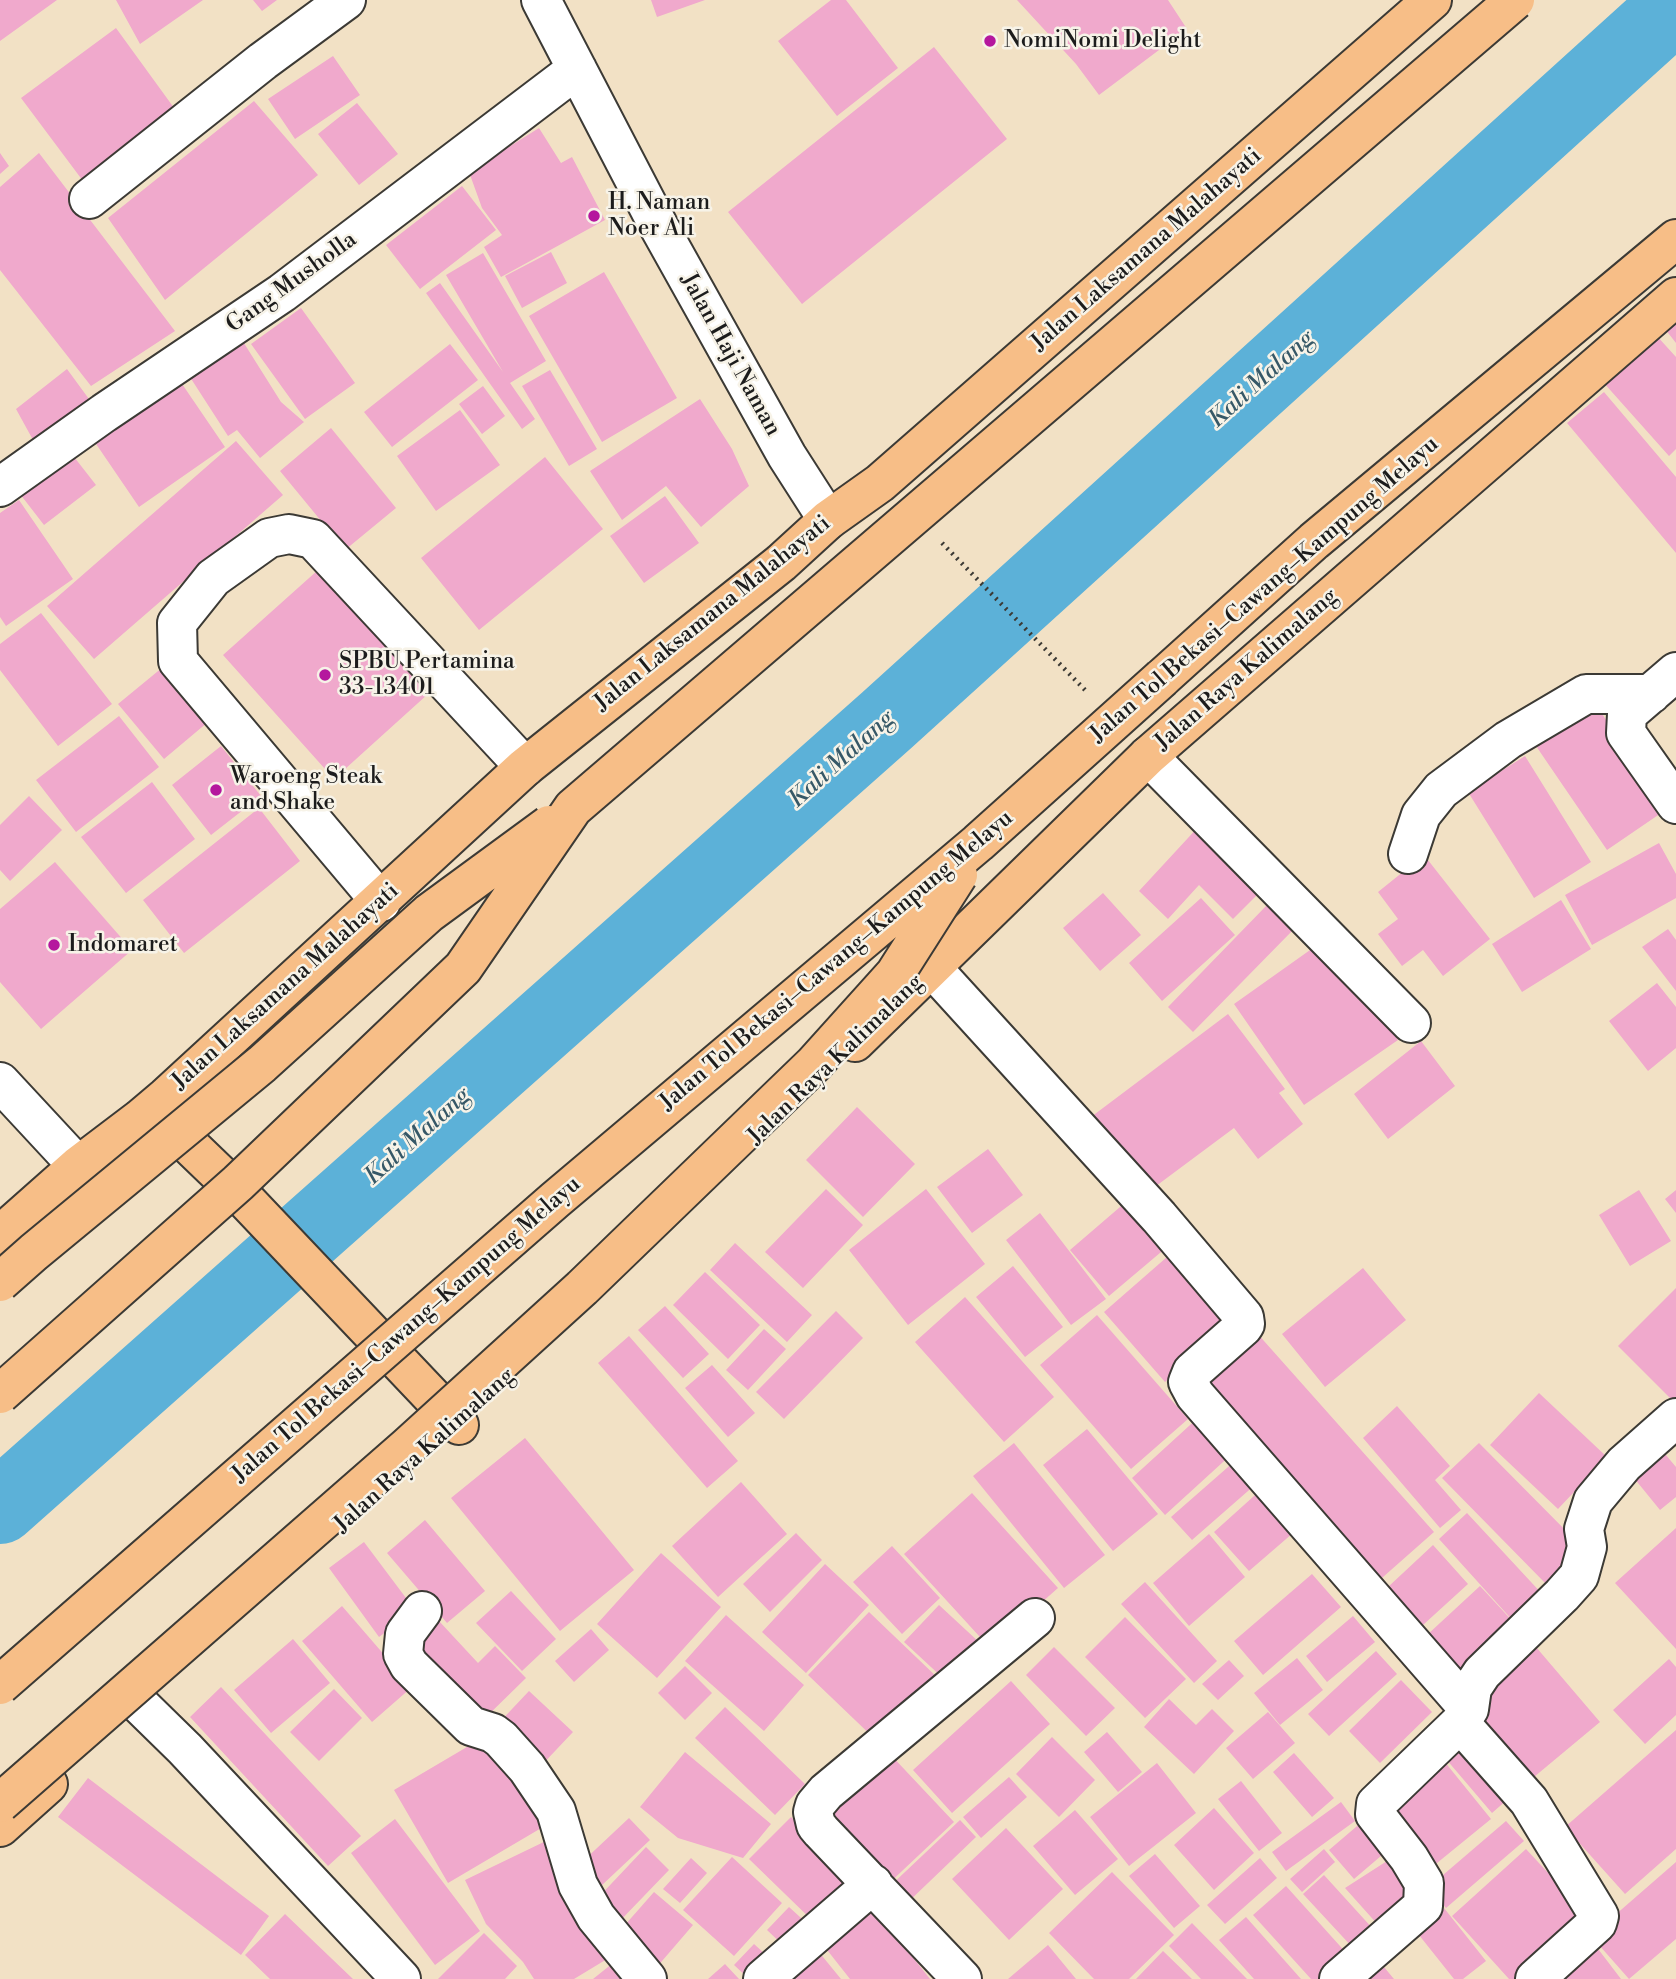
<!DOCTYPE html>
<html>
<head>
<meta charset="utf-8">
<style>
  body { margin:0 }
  canvas { display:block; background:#f2e1c5 }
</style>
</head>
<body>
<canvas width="1676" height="1979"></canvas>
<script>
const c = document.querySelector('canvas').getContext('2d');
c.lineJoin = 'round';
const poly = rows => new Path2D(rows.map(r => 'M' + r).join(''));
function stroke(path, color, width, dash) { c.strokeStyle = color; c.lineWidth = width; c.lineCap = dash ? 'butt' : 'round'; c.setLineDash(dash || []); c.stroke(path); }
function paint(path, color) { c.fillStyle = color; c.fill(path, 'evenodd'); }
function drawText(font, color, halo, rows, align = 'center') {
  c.font = font + ' "Libre Bodoni",serif'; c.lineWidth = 5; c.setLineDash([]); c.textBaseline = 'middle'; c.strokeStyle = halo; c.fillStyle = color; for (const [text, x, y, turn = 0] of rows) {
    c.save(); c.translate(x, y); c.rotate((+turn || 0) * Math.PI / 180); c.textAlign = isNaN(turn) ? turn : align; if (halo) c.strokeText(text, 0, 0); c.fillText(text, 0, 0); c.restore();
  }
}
const river = poly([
  [0,1507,887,720,1676,5]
]);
const building = poly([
  [0,0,57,0,0,41],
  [116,0,203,0,140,44],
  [253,0,277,0,262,11],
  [651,0,705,0,657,17],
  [831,0,846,0,898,68,837,116,778,41],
  [1017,0,1168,0,1187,29,1099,95,1076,64],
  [116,28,177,112,83,181,21,98],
  [934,47,1007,139,802,304,728,212],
  [333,56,360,95,295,139,268,99],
  [254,101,318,175,165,300,108,218],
  [357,103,398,154,359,185,318,134],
  [539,128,561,163,572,157,605,220,501,277,484,247,502,235,482,208,469,172],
  [0,153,9,166,0,174],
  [39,153,175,331,91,386,0,270,0,187],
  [462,186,496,230,420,289,386,245],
  [551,252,567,283,522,308,505,276],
  [483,253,546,361,510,383,535,419,522,429,426,293,440,283,503,372,446,275],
  [604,272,677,398,602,442,529,316],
  [301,308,355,383,305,419,251,344],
  [1676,320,1676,343,1665,329],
  [1656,335,1676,357,1676,449,1669,456,1603,382],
  [242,340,281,402,304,422,260,458,237,430,228,436,188,374],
  [450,344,478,380,392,447,364,412],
  [67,369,97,410,38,449,16,409],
  [550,370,597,449,569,466,522,386],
  [178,378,225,447,139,507,92,438],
  [483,386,505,416,482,434,459,404],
  [1604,392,1676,477,1676,553,1567,423],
  [700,399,732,449,749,486,701,527,666,486,622,520,590,471],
  [460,410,500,465,436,511,397,456],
  [331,428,396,508,345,550,280,471],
  [236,441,283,495,94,659,47,606],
  [71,453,96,485,44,525,20,494],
  [545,457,603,529,479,630,421,558],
  [665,496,699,543,644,583,610,536],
  [19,500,73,579,6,626,0,617,0,513],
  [318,570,428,694,334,779,223,655],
  [41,613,112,704,58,746,0,670,0,644],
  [163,667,208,722,164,759,118,704],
  [1596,705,1667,809,1607,850,1536,746],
  [119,716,159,767,76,832,36,780],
  [221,746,261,796,211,835,172,785],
  [1525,756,1591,862,1534,898,1468,792],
  [152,782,195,839,126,893,81,837],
  [29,796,62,830,10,881,0,870,0,825],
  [259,808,300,861,184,953,143,900],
  [1200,825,1266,886,1233,919,1199,885,1168,919,1139,891],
  [1659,843,1676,874,1676,898,1592,945,1565,895],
  [1424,855,1490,939,1443,976,1423,950,1402,966,1378,934,1398,919,1378,892],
  [55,862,132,950,41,1029,0,982,0,909],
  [1103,893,1141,935,1100,971,1063,928],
  [1201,898,1235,935,1162,1001,1129,963],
  [1561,900,1591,949,1522,992,1492,944],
  [1267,905,1293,930,1193,1032,1168,1007],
  [1668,929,1676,940,1676,991,1642,947],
  [1327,938,1398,1040,1304,1105,1234,1004],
  [1657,983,1676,1007,1676,1048,1648,1071,1609,1021],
  [1228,1014,1285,1089,1279,1093,1303,1124,1258,1159,1234,1128,1148,1192,1091,1117],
  [1421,1041,1455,1086,1388,1139,1354,1094],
  [857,1107,915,1164,863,1217,806,1160],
  [988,1149,1023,1195,972,1233,937,1187],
  [826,1189,863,1225,803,1288,765,1252],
  [926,1189,985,1264,908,1325,849,1250],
  [1639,1190,1671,1241,1630,1266,1599,1215],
  [1676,1190,1676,1213,1665,1199],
  [1127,1201,1167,1247,1109,1296,1070,1250],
  [1040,1213,1106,1299,1071,1325,1006,1240],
  [735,1243,812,1315,787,1342,710,1270],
  [1175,1250,1236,1320,1165,1382,1104,1312],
  [1013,1266,1063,1327,1025,1357,976,1297],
  [1363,1268,1406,1320,1325,1387,1282,1334],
  [705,1272,760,1325,728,1359,673,1305],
  [1676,1288,1676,1399,1673,1401,1618,1346],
  [965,1297,1054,1397,1004,1442,915,1342],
  [665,1306,709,1354,683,1378,638,1330],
  [836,1311,863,1338,784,1419,756,1392],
  [1097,1315,1188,1419,1131,1469,1040,1365],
  [764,1329,786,1349,748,1390,726,1370],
  [1256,1332,1434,1532,1374,1585,1196,1386],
  [629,1336,738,1461,707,1488,598,1363],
  [712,1365,755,1413,728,1437,685,1388],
  [1539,1393,1607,1457,1558,1509,1490,1445],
  [1397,1406,1450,1466,1435,1480,1461,1510,1440,1528,1363,1438],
  [1201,1415,1234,1452,1165,1515,1132,1478],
  [1087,1429,1158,1514,1113,1551,1043,1465],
  [525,1438,634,1570,560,1631,451,1498],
  [1655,1442,1676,1467,1676,1497,1660,1510,1625,1467],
  [1014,1443,1105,1555,1064,1588,973,1476],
  [1479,1443,1585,1550,1548,1586,1442,1478],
  [1236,1460,1256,1484,1192,1540,1171,1517],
  [741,1482,787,1534,718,1597,672,1546],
  [1264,1487,1300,1527,1249,1571,1214,1532],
  [972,1493,1058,1588,990,1648,904,1554],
  [1467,1513,1544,1596,1515,1623,1439,1539],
  [425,1520,485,1591,447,1623,387,1553],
  [1676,1528,1676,1649,1615,1583],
  [796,1533,822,1560,770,1612,743,1584],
  [1209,1534,1245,1577,1189,1626,1153,1583],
  [364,1542,415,1610,379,1637,329,1568],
  [1433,1545,1468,1584,1423,1625,1388,1587],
  [892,1546,940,1598,902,1634,853,1582],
  [661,1553,721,1607,657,1678,597,1624],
  [825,1564,869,1605,806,1673,762,1632],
  [1312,1574,1341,1607,1263,1675,1234,1641],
  [1145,1582,1217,1661,1194,1683,1121,1604],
  [1480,1586,1517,1626,1464,1675,1427,1635],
  [511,1591,556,1639,522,1671,476,1623],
  [939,1605,980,1643,945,1680,904,1642],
  [342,1606,412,1687,372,1722,302,1641],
  [869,1612,940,1680,879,1743,808,1675],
  [726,1615,804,1685,764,1731,685,1661],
  [1353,1616,1375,1642,1327,1682,1306,1656],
  [1125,1617,1186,1679,1145,1718,1085,1657],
  [439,1621,478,1663,495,1646,526,1678,479,1724,409,1649],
  [591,1629,609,1650,574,1682,555,1661],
  [293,1639,330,1683,271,1733,234,1690],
  [1530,1640,1600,1722,1522,1787,1469,1725,1496,1668],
  [1054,1647,1115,1708,1086,1736,1026,1675],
  [1376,1651,1397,1674,1329,1736,1308,1714],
  [1297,1658,1323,1690,1280,1725,1254,1693],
  [1669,1659,1676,1667,1676,1715,1645,1744,1613,1710],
  [1229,1660,1244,1676,1218,1700,1202,1684],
  [685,1666,712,1693,685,1720,658,1693],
  [1401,1680,1432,1712,1380,1763,1349,1731],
  [1011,1681,1050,1724,952,1813,913,1770],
  [221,1687,361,1836,328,1866,190,1717],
  [334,1689,362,1718,319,1761,290,1732],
  [529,1691,573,1732,539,1768,495,1727],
  [1169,1699,1196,1725,1212,1709,1234,1731,1194,1774,1144,1727],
  [725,1707,805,1784,775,1815,695,1738],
  [1268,1712,1295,1743,1253,1779,1226,1748],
  [1676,1730,1676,1849,1625,1894,1565,1827],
  [1465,1731,1516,1792,1492,1813,1440,1752],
  [1107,1732,1142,1772,1118,1792,1084,1752],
  [489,1734,543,1827,448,1883,394,1790],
  [1052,1737,1095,1780,1059,1817,1016,1774],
  [685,1752,771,1824,743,1858,678,1838,640,1807],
  [889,1753,954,1822,884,1888,819,1818],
  [1294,1753,1334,1798,1312,1817,1273,1772],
  [1440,1756,1491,1819,1426,1872,1375,1809],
  [1157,1763,1196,1813,1129,1866,1090,1817],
  [1009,1777,1027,1797,981,1838,963,1817],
  [88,1778,269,1916,241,1955,58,1817],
  [1241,1781,1282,1833,1259,1851,1218,1799],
  [1341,1802,1355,1821,1286,1871,1272,1852],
  [1214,1808,1254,1853,1214,1890,1174,1845],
  [1075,1810,1118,1859,1075,1895,1033,1846],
  [1370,1815,1395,1844,1354,1879,1329,1850],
  [791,1817,861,1885,819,1927,749,1859],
  [629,1818,650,1840,601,1886,580,1864],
  [395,1819,480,1931,435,1965,351,1853],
  [960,1820,976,1837,904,1906,887,1889],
  [1506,1821,1524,1841,1446,1908,1429,1887],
  [1006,1828,1063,1889,1009,1940,952,1879],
  [550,1839,612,1956,574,1979,534,1979,523,1962,486,1924,465,1880],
  [646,1847,669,1870,617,1924,594,1902],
  [1324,1849,1335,1862,1302,1892,1290,1879],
  [1526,1849,1588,1916,1518,1979,1509,1979,1452,1916],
  [1155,1854,1200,1906,1174,1928,1129,1876],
  [732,1857,782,1903,734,1956,683,1910],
  [691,1858,707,1873,680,1903,663,1889],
  [1260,1858,1277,1878,1225,1924,1207,1905],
  [1387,1861,1416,1890,1379,1926,1345,1888],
  [1676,1862,1676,1939,1629,1979,1591,1936],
  [1112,1872,1174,1935,1129,1979,1094,1979,1049,1933],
  [1324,1875,1374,1930,1354,1949,1303,1894],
  [1286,1886,1349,1956,1323,1979,1311,1979,1253,1915],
  [654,1892,693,1925,656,1968,617,1934],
  [869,1902,930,1979,850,1979,820,1941],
  [789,1907,811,1927,788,1950,767,1930],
  [1444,1908,1486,1961,1463,1979,1454,1979,1415,1930],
  [285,1914,353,1979,270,1979,245,1955],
  [1246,1917,1301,1979,1254,1979,1219,1940],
  [1192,1923,1247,1979,1201,1979,1169,1946],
  [484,1933,517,1966,505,1979,438,1979],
  [1592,1941,1621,1979,1554,1979],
  [754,1944,775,1963,749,1979,734,1965],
  [1048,1945,1076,1979,1008,1979],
  [814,1946,841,1979,775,1979],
  [1163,1951,1192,1979,1136,1979],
  [618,1959,635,1979,593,1979],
  [725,1964,739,1979,708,1979],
  [1384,1967,1394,1979,1370,1979]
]);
const path = poly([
  [942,543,1087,692]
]);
const minor = poly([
  [541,0,658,225,787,456,828,520],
  [89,199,263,61,346,0],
  [0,487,104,413,282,293,577,69],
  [1676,672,1627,714,1626,733,1676,804],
  [1148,756,1411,1023],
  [1408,854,1421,815,1441,790,1508,740,1586,694,1651,694],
  [381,902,178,661,177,623,213,578,269,538,289,534,313,539,525,767],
  [932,968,1159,1217,1244,1317,1245,1324,1243,1327,1192,1372,1188,1382,1195,1395,1469,1709],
  [0,1082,78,1166],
  [422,1611,405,1634,403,1654,409,1665,471,1726,493,1733,501,1739,527,1768,556,1811,578,1885,596,1917,647,1979],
  [138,1703,185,1749,401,1979],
  [1460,1723,1529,1801,1599,1916,1597,1923,1535,1979],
  [763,1979,873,1884],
  [962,1979,821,1831,816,1825,813,1812,815,1805,826,1792,1035,1618],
  [1339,1979,1423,1906,1424,1883,1409,1858,1375,1814,1376,1804,1460,1723,1469,1709,1472,1688,1482,1673,1562,1595,1579,1576,1587,1547,1584,1529,1593,1501,1624,1464,1676,1418]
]);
const major = poly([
  [855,1042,1148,756,1676,297],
  [145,1122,184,1140,238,1192,459,1425],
  [0,1235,78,1166,140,1119,166,1097,525,767,781,563,828,520,880,483,1432,0],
  [0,1827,48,1784]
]);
const highway = poly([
  [1162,678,1314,541,1676,239]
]);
const highwayBridge = poly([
  [0,1282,34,1252,262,1064,429,913,549,825],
  [0,1394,238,1183,463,968,573,808,1515,0],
  [0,1685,555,1200,978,843,1162,678],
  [0,1803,407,1447,582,1288,814,1064,895,974,958,875]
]);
const markers = [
  [990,41,7,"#b5179e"],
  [594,216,7,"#b5179e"],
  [325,675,7,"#b5179e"],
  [216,790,7,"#b5179e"],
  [54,945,7,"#b5179e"]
];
const poiNames = [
  ["NomiNomi Delight",1004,41],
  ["H. Naman",608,203],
  ["Noer Ali",608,229],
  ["SPBU Pertamina",339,662],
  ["33-13401",339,688],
  ["Waroeng Steak",230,777],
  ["and Shake",230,803],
  ["Indomaret",68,945]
];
const streetNames = [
  ["Jalan Laksamana Malahayati",1147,250,-41],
  ["Gang Musholla",292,283,-36],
  ["Jalan Haji Naman",730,355,61],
  ["Jalan Tol Bekasi–Cawang–Kampung Melayu",1265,590,-41],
  ["Jalan Laksamana Malahayati",713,614,-39],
  ["Jalan Raya Kalimalang",1247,670,-41],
  ["Jalan Tol Bekasi–Cawang–Kampung Melayu",837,961,-40],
  ["Jalan Laksamana Malahayati",286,987,-42],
  ["Jalan Raya Kalimalang",836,1060,-44],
  ["Jalan Tol Bekasi–Cawang–Kampung Melayu",407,1330,-41],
  ["Jalan Raya Kalimalang",425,1451,-42]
];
const waterNames = [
  ["Kali Malang",1262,380,-42],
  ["Kali Malang",842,760,-42],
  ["Kali Malang",418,1137,-42]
];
stroke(river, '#5cb1d8', 74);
paint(building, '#f0a9cc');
stroke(minor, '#3c3a35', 42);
stroke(major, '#3c3a35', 42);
stroke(highway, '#3c3a35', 42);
stroke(path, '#3c3a35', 4.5, [2, 5]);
stroke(minor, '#fff', 38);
stroke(major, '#f7be87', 38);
stroke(highway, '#f7be87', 38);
stroke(highwayBridge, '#3c3a35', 42, []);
stroke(highwayBridge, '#f7be87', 38);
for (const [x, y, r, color] of markers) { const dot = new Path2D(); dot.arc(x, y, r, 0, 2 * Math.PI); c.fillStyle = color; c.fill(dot); stroke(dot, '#f7f3e8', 2.5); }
drawText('23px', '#1c1c1c', '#f7f3e8', poiNames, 'left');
drawText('23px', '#1c1c1c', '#f7f3e8', streetNames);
drawText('italic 24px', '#365867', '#f7f3e8', waterNames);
</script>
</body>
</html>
